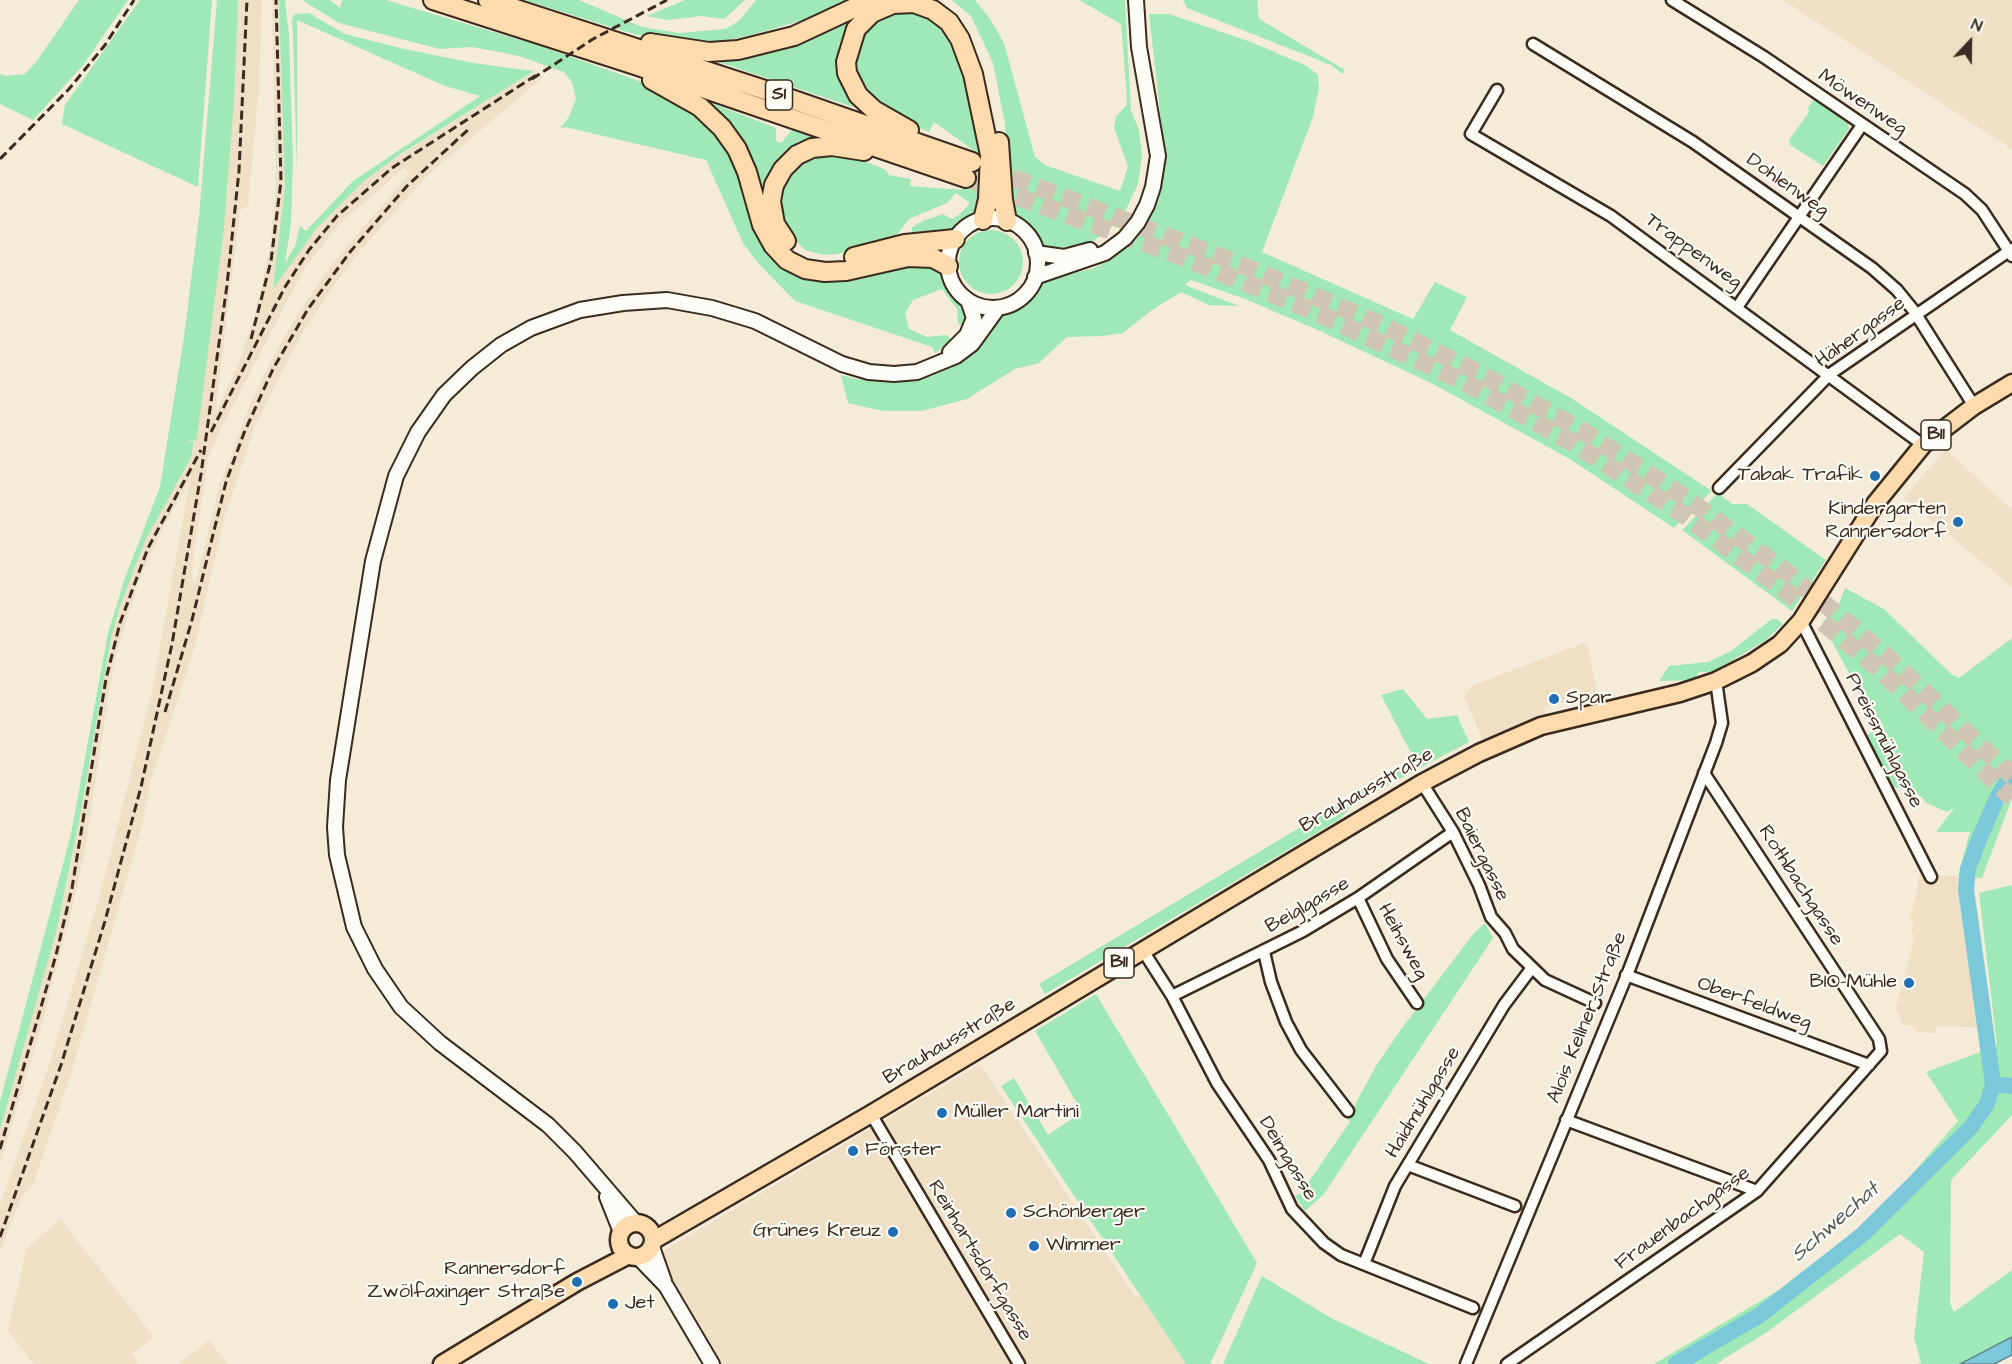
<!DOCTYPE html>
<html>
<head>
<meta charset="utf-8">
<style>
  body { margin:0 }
  #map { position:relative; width:2012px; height:1364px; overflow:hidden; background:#f5ebd9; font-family:"Architects Daughter",sans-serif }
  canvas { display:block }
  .north { position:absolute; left:1940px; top:12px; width:60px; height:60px; -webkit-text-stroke:4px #fdfcf7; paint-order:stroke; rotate:22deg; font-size:16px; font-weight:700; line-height:24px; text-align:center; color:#3b2a1e }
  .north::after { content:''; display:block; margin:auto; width:21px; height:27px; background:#3b2a1e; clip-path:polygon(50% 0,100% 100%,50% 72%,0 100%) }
</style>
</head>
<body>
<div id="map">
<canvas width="2012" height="1364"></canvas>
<div class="north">N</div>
</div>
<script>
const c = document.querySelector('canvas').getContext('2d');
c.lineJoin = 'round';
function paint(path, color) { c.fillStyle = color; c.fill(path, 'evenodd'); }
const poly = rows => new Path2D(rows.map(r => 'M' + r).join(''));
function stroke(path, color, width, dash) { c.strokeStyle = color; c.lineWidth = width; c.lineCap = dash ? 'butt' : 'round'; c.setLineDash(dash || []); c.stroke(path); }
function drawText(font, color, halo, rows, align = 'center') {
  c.font = font + ' "Architects Daughter",sans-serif'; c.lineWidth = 4.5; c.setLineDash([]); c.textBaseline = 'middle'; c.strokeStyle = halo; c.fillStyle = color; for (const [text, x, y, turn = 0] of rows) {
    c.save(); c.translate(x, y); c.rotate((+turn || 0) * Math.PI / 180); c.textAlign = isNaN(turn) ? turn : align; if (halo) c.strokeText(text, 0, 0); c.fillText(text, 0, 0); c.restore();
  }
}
const built = poly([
  [238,0,262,0,259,88,248,206,240,210,215,415,238,365,254,318,270,248,276,187,272,0,279,0,286,164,280,240,272,289,316,229,363,182,385,165,526,76,534,72,543,77,427,176,363,247,334,285,299,339,256,423,225,516,194,649,151,781,143,822,71,1074,33,1185,21,1198,0,1251,0,1205,50,1062,101,891,152,691,190,480,165,524,142,572,121,637,112,673,85,849,74,901,41,1027,0,1164,0,1130,57,929,68,881,111,639,120,606,145,541,191,458,196,440,227,199],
  [405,167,410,173,332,264,297,315,271,361,251,402,220,484,195,585,192,578,194,551,209,455,225,421,305,267,340,224],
  [1783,0,2012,0,2012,149],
  [1946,449,2012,510,2012,587,1904,498],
  [1587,642,1598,696,1545,707,1546,716,1483,740,1464,697,1471,686],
  [1919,875,1958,876,1977,1027,1937,1026,1936,1033,1915,1032,1916,1026,1903,1025,1896,1008,1915,935,1911,934,1914,920,1909,919,1916,897],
  [980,1064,1134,1295,1141,1296,1186,1364,723,1364,662,1261,665,1250],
  [60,1219,154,1337,132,1354,139,1364,34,1364,8,1331,26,1249],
  [209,1340,228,1364,179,1364]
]);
const green = poly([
  [79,0,128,0,84,64,33,120,0,104,0,74,6,76,25,74,36,62],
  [140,0,212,0,198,187,62,124,65,105],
  [217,0,238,0,234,102,224,228,197,438,196,441,187,440,194,442,191,458,145,541,120,606,111,639,80,816,57,929,0,1130,0,1102,71,834,108,633,125,578,160,487,184,337,199,216],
  [279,0,285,0,289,36,293,160,291,223,285,263,295,246,300,226,306,231,353,181,480,96,445,86,297,20,297,176,293,36,292,19,295,14,309,13,345,34,400,48,473,63,534,71,399,155,363,182,316,229,273,289,285,187],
  [302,0,330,0,340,8,342,0,386,0,537,45,659,88,685,102,728,143,748,190,803,272,921,261,941,271,966,310,965,324,962,326,958,323,957,309,942,289,913,300,905,314,909,329,927,337,946,335,952,340,935,353,932,347,795,301,757,262,743,243,706,160,565,127,560,128,569,117,576,99,572,82,564,72,519,56,472,47,440,49,339,23],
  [524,0,579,0,642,27,679,33,725,29,739,21,756,0,852,0,824,14,755,34,707,45,637,35],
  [685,0,745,0,724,19,701,16,668,20,647,16],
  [952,0,975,0,990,19,1004,43,1035,157,1045,165,1120,191,1128,166,1114,128,1116,116,1126,106,1127,98,1121,24,1079,0,1125,0,1131,110,1139,130,1142,156,1138,184,1124,214,1113,226,1092,242,1062,248,1043,246,1027,224,1012,215,1008,200,1005,124,993,63,971,16],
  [1183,0,1257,0,1259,19,1345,70,1343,74,1331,65,1187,8],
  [897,6,934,16,958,47,983,151,983,189,977,210,951,230,941,233,912,233,912,227,923,221,943,214,952,219,960,214,970,203,956,193,947,203,909,219,896,236,838,254,825,255,805,250,784,228,778,192,783,179,804,161,830,154,850,155,886,170,889,175,911,179,910,186,962,190,976,152,934,122,929,132,894,117,867,98,851,66,862,28],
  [1149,14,1169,14,1251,42,1307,66,1318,75,1319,88,1313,117,1262,252,1413,319,1435,282,1467,297,1450,330,1571,398,1712,491,1674,528,1568,458,1433,384,1320,331,1245,299,1191,280,1185,285,1239,306,1209,305,1181,292,1152,310,1123,333,1103,336,1067,337,1039,363,1015,369,967,399,922,411,883,411,848,403,841,375,856,379,902,382,932,376,961,363,978,349,1004,315,1024,302,1038,283,1094,268,1110,260,1137,238,1158,201,1165,156],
  [856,16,844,32,839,46,840,71,862,110,710,59,745,57,782,50,810,39],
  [701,99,776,128,776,141,781,143,792,130,826,140,799,146,784,156,772,169,766,186,764,202],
  [1814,99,1848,123,1849,129,1823,166,1790,145,1789,140,1809,112,1808,108],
  '959 262a32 32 0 1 1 64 0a32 32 0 1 1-64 0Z',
  [1718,493,1732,504,1747,504,1826,560,1792,611,1682,530],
  [1845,588,1884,609,1951,674,1959,678,2012,638,2012,798,1982,878,1958,876,1970,832,1936,832,1954,808,1947,812,1927,803,1917,793,1891,786,1865,738,1877,725,1822,623,1838,606],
  [1772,619,1777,619,1783,624,1766,640,1713,672,1699,672,1694,680,1659,681,1669,666,1708,662,1731,651],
  [1403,689,1427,719,1457,715,1469,742,1354,803,1340,819,1045,994,1039,984,1414,759,1381,695],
  [2012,885,2012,1115,1951,1180,1950,1304,1954,1312,2012,1270,2012,1337,1960,1364,1918,1364,1921,1362,1914,1338,1924,1252,1900,1234,1767,1332,1716,1364,1654,1364,1779,1290,1843,1244,1887,1203,1958,1121,1926,1072,1997,1046,1979,893],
  [1485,923,1493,938,1324,1194,1305,1211,1295,1196,1301,1193,1350,1122,1344,1115,1352,1110,1376,1066,1402,1028,1474,933],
  [1096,994,1257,1263,1210,1364,1186,1364,1001,1086,1014,1078,1048,1135,1082,1112,1035,1031],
  [1262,1276,1331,1318,1429,1364,1223,1364]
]);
const water = poly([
  [2012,1337,2012,1355,1994,1364,1960,1364,2012,1337]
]);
const river = poly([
  [1993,1084,2012,1086],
  [1676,1364,1760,1315,1862,1235,1971,1127,1987,1104,1993,1084,1966,889,1968,869,1980,837,1997,798,2012,773]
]);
const highwayTunnel = poly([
  [987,168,1234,262,1380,324,1473,370,1581,430,1689,500,1793,577,1891,660,2012,776],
  [966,178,1180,256,1309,309,1466,383,1573,443,1680,512,1783,589,1881,671,2012,798]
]);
const street = poly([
  [1672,0,1764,57,1965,194,1982,210,2012,256],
  [1533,44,1693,142,1872,268,1897,290,1914,311,1974,406],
  [1497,90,1471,134,1611,216,1923,445],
  [1738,306,1862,125],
  [1719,488,1830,374,2012,249],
  [1801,621,1931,877],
  [1422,783,1453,832,1479,885,1491,917,1505,933,1513,949,1545,980,1595,1003],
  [1358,898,1387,959,1417,1003],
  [1142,949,1172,996,1217,1083,1269,1160,1292,1209,1324,1243,1341,1255,1473,1308],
  [1264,952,1271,982,1286,1022,1301,1050,1348,1111],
  [1626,975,1869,1065],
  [1172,996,1303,931,1358,898,1453,832],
  [871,1114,1019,1364],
  [1566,1120,1757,1191],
  [1408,1165,1515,1206],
  [1364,1264,1395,1186,1504,1005,1531,969],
  [1466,1364,1629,970,1716,743,1722,723,1716,681],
  [1507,1364,1757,1191,1881,1051,1879,1039,1704,773]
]);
const secondary = poly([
  '948 263a45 45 0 1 1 90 0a45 45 0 1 1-90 0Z',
  [1036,253,1064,257,1090,250],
  [1035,277,1105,253,1125,238,1138,222,1147,205,1153,187,1158,156,1139,47,1136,0],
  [950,352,967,335,974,318,968,300],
  [607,1197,621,1232],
  [636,1223,575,1152,548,1125,440,1043,401,1007,375,969,354,927,337,855,335,827,338,780,373,561,396,476,418,432,444,395,472,368,501,345,531,328,580,310,623,303,667,300,712,308,755,321,842,364,869,372,894,374,917,372,956,356,972,344,998,308],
  [652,1247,664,1281],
  [638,1257,666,1286,712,1364]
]);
const primary = poly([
  '619 1240a17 17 0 1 1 34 0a17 17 0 1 1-34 0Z',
  [654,1240,871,1114,1422,783,1479,753,1541,726,1680,693,1716,681,1752,663,1780,644,1801,621,1875,504,1923,445,1974,406,2012,383],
  [442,1364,577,1282,629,1255]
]);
const highway = poly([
  [433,0,635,65,966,178],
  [488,0,768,91,972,162],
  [650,43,709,52,738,50,794,36,871,0],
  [652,80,700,107,722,128,737,149,747,172,762,225,773,245,787,260,805,269,825,272,846,271,908,257,933,258,948,266],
  [909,130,874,110,858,95,847,73,846,62,856,29,872,13,893,4,914,3,933,10,949,22,960,39,973,74,990,155,988,199,983,220],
  [999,142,1003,200,1007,221],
  [786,241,775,224,771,201,774,185,783,169,797,155,812,148,832,146,864,151],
  [854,257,905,244,955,239]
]);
const rail = poly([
  [532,79,593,39,667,0],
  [0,159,69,89,105,45,134,0],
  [251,339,271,261,281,181,276,0],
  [211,432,285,287,309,250,337,216,392,168,538,74],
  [165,712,192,620,226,482,244,433,273,369,308,309,350,252,407,186,471,127],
  [0,1149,56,955,72,888,106,679,120,623,148,548,201,450],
  [0,1237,61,1065,105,921,141,787,172,644,201,474,227,285,239,171,247,0]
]);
const markers = [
  [1875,476,6,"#1f6fb2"],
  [1958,522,6,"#1f6fb2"],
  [1554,699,6,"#1f6fb2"],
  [1909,983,6,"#1f6fb2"],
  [942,1113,6,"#1f6fb2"],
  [853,1151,6,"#1f6fb2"],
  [1011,1213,6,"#1f6fb2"],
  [893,1232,6,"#1f6fb2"],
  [1034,1246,6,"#1f6fb2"],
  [577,1282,6,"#1f6fb2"],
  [613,1304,6,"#1f6fb2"]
];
const shields = [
  [779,95,27],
  [1936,435,30],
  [1119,963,30]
];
const shieldNames = [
  ["S1",779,95],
  ["B11",1936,435],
  ["B11",1119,963]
];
const streetNames = [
  ["Möwenweg",1862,103,34],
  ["Dohlenweg",1787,186,35],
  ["Trappenweg",1693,252,36],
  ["Hähergasse",1861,333,-36],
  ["Preissmühlgasse",1883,741,63],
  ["Brauhausstraße",1367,791,-30],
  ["Baiergasse",1481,855,64],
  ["Rothbachgasse",1800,886,57],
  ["Beiglgasse",1308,906,-30],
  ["Heihsweg",1402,942,61],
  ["Oberfeldweg",1754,1004,20],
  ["Alois Kellner-Straße",1588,1018,-68],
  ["Brauhausstraße",950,1042,-31],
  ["Haidmühlgasse",1424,1103,-59],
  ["Deimgasse",1287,1159,59],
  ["Frauenbachgasse",1683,1219,-36],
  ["Reinhartsdorfgasse",979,1261,59]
];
const poiNames = [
  ["Tabak Trafik",1863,476,"right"],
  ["Kindergarten",1946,510,"right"],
  ["Rannersdorf",1946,533,"right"],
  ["Spar",1566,699],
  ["BIO-Mühle",1897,983,"right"],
  ["Müller Martini",954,1113],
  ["Förster",865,1151],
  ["Schönberger",1023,1213],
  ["Grünes Kreuz",881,1232,"right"],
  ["Wimmer",1046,1246],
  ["Rannersdorf",565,1270,"right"],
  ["Zwölfaxinger Straße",565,1293,"right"],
  ["Jet",625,1304]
];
const waterNames = [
  ["Schwechat",1836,1223,-41]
];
paint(built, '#efdfc4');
paint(green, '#a0e9b7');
paint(water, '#7bc8da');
stroke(water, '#61898f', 1.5);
stroke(river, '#7bc8da', 16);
stroke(highwayTunnel, '#d0c4b4', 18, [18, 9]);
stroke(street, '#3b2a1e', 15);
stroke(secondary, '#3b2a1e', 18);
stroke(primary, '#3b2a1e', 21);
stroke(highway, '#3b2a1e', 22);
stroke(street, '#fdfcf7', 10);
stroke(secondary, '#fdfcf7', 14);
stroke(primary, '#fddbac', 16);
stroke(highway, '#fddbac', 18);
stroke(rail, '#3b2a1e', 3, [9, 4.5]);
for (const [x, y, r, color] of markers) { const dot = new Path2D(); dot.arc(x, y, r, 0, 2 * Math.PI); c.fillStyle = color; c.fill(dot); stroke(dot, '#fdfcf7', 2); }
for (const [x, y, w] of shields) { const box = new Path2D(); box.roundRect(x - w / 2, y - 15, w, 30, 4.5); c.fillStyle = '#fdfcf7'; c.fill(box); stroke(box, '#3b2a1e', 1.5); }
drawText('bold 18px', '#3b2a1e', null, shieldNames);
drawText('20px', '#3b2a1e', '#fdfcf7', streetNames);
drawText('20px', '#3b2a1e', '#fdfcf7', poiNames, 'left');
drawText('italic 21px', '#4e5956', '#fdfcf7', waterNames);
</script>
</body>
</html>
